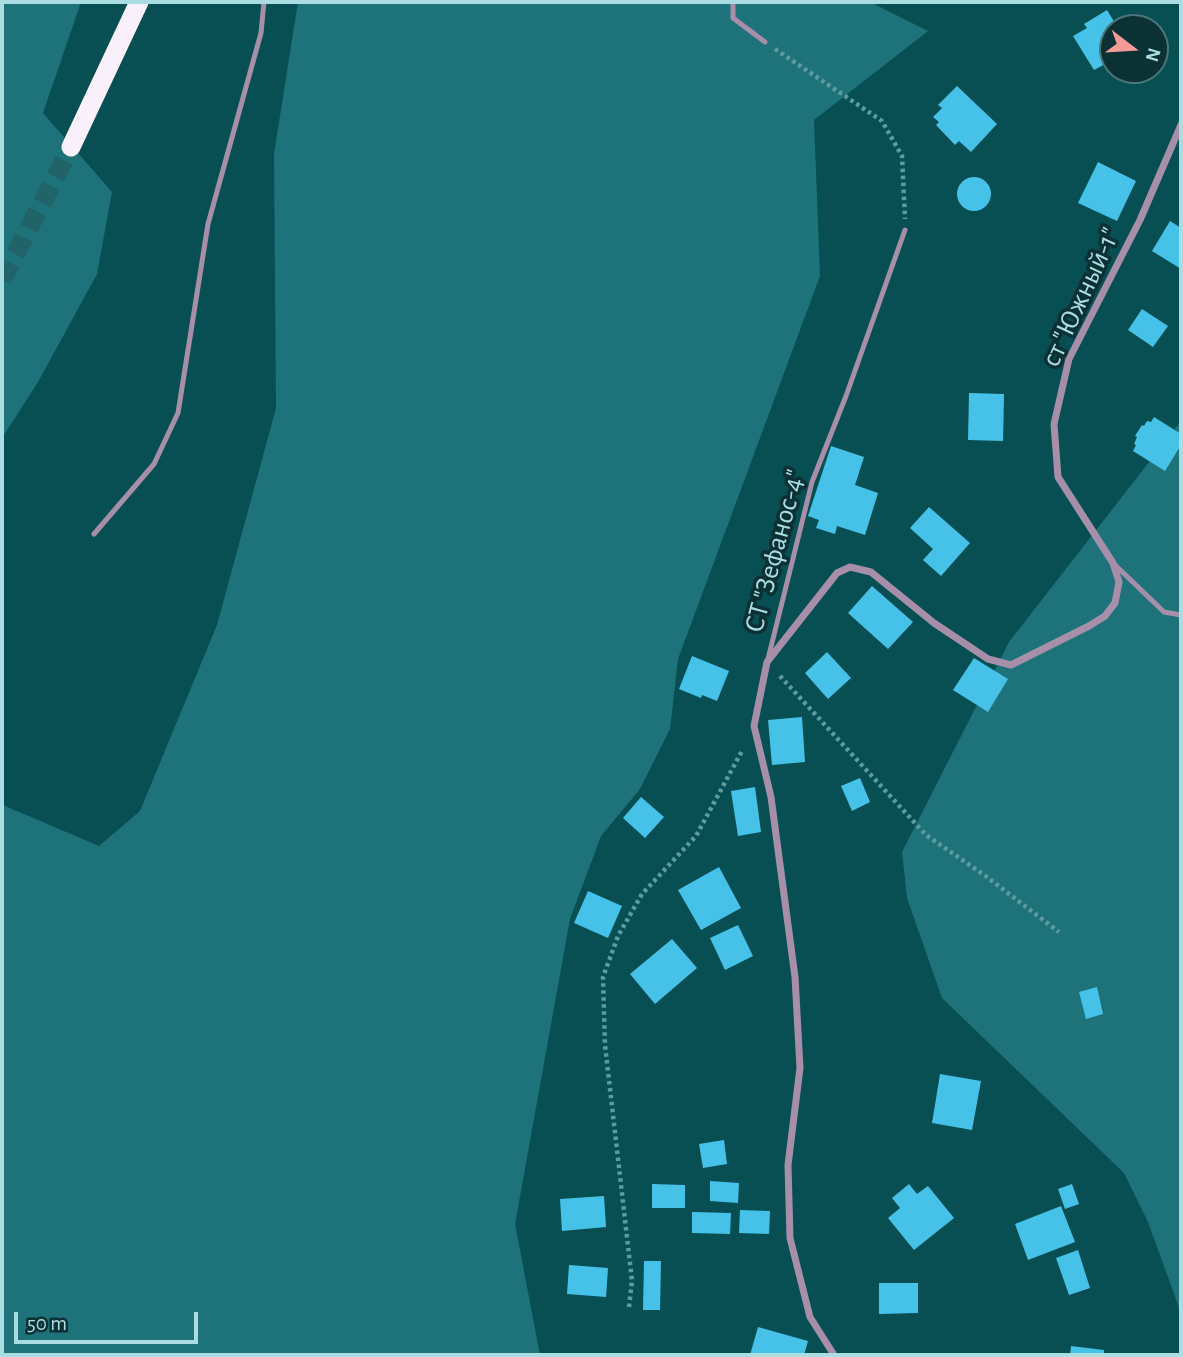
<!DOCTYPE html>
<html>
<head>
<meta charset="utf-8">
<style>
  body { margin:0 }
  #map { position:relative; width:1183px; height:1357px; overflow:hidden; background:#084f54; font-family:"Alegreya Sans",sans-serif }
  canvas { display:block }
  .frame { position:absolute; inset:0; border:4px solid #aadde2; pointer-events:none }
  .north { position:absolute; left:1099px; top:14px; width:70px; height:70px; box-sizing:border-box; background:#0b3134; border:2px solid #4b767a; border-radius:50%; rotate:107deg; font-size:19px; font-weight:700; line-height:28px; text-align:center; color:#aadde2 }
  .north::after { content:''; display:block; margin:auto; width:24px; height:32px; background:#f59b97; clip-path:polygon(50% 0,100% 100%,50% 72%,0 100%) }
  .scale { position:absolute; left:14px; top:1312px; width:184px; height:32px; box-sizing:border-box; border:4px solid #aadde2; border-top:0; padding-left:9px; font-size:21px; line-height:24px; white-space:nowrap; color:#aadde2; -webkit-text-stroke:5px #0b3134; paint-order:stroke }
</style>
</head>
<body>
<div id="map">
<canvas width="1183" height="1357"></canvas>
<div class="frame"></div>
<div class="north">N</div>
<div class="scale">50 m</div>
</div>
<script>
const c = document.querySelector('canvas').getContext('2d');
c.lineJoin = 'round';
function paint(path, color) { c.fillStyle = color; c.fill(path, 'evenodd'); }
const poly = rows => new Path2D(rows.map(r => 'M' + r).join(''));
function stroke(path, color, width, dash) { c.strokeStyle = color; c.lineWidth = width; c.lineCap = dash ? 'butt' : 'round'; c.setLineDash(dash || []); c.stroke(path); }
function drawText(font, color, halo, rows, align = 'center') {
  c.font = font + ' "Alegreya Sans",sans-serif'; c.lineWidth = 7; c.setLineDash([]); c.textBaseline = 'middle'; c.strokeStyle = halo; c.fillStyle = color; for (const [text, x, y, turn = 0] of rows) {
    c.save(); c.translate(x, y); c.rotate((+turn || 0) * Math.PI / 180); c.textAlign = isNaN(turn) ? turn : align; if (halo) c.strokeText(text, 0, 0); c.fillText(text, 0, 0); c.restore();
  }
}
const green = poly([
  [2,2,81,2,43,113,112,192,97,274,38,382,2,438],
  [298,2,870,2,928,31,814,120,820,276,678,659,670,729,640,789,601,836,570,919,515,1224,540,1355,2,1355,2,801,5,806,99,846,140,811,217,625,276,408,274,154],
  [1181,421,1181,1313,1148,1222,1124,1173,942,998,907,898,902,852,1009,642]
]);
const building = poly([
  [1107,10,1118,28,1113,28,1113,64,1109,66,1107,63,1094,70,1073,36,1087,28,1084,24],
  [957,86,997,124,971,152,959,141,955,145,936,125,939,122,933,117,942,108,938,105],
  [1098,162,1136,181,1117,221,1078,203],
  '957 194a17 17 0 1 1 34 0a17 17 0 1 1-34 0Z',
  [1170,221,1181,228,1181,269,1152,251],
  [1142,309,1168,326,1153,347,1128,330],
  [969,393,1004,394,1003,441,968,440],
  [1154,417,1181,434,1181,445,1165,471,1133,451,1136,445,1134,444,1137,437,1135,436,1142,425,1144,426,1147,421,1151,422],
  [831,446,864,457,855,485,878,493,865,535,837,526,835,534,816,528,819,520,808,516],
  [929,507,970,543,941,576,923,560,933,549,910,528],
  [872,586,913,622,888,649,848,613],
  [827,652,851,678,828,699,805,673],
  [692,656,729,671,717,701,702,695,701,698,679,689],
  [974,658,1008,679,988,712,953,690],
  [802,717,805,762,772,765,768,720],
  [860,778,870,802,852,811,841,786],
  [755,787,761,832,738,836,731,791],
  [641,797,664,817,645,838,623,818],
  [719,867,741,908,701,930,678,890],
  [588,891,622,906,608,938,574,923],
  [738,925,753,956,725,970,710,938],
  [672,939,697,968,655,1004,630,974],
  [1097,987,1103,1014,1086,1019,1079,992],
  [940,1074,981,1081,972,1130,932,1123],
  [724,1140,727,1164,703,1168,699,1144],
  [710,1181,739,1183,738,1203,710,1201],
  [652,1184,685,1185,685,1208,652,1208],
  [909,1184,917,1194,928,1186,954,1218,914,1250,888,1218,900,1208,892,1198],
  [1072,1184,1079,1204,1065,1209,1058,1189],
  [604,1196,606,1227,562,1231,560,1199],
  [1061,1206,1075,1242,1028,1260,1015,1224],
  [740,1210,770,1211,769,1234,739,1233],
  [692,1212,731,1213,730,1234,692,1233],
  [1078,1250,1090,1288,1069,1295,1056,1258],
  [644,1261,661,1261,660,1310,643,1310],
  [569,1265,608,1268,606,1297,567,1294],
  [879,1283,918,1283,918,1313,879,1314],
  [758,1327,808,1341,804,1355,750,1355],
  [1071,1346,1104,1350,1104,1355,1070,1355]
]);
const trunkTunnel = poly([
  [2,280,71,147]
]);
const path = poly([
  [775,49,882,121,902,156,905,219],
  [780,676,926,835,987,877,1059,932],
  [629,1307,632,1281,605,1045,603,977,618,936,642,894,696,836,743,749]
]);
const service = poly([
  [733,2,733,18,765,42],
  [94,534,154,464,178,413,208,224,261,33,264,2],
  [1113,563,1164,612,1181,615],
  [768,659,812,482,846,396,905,230]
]);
const minor = poly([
  [834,1355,810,1317,790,1238,788,1165,800,1068,795,977,771,797,754,726,767,662,837,573,850,567,871,572,934,623,988,659,1011,665,1089,626,1105,616,1115,603,1119,582,1113,563,1058,477,1054,424,1069,359,1140,220,1181,125]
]);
const trunk = poly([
  [71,147,139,2]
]);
const streetNames = [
  ["ст \"Южный-1\"",1081,297,-65],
  ["СТ \"Зефанос-4\"",775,551,-75]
];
paint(green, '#1e737a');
paint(building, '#46c2e8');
stroke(trunkTunnel, '#206469', 19, [19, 10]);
stroke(path, '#5e9ba0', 4.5, [3.5, 3.5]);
stroke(service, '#a78faa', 5);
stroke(minor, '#a78faa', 7);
stroke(trunk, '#fbf1fc', 19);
drawText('28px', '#aadde2', '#0b3134', streetNames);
</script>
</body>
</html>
